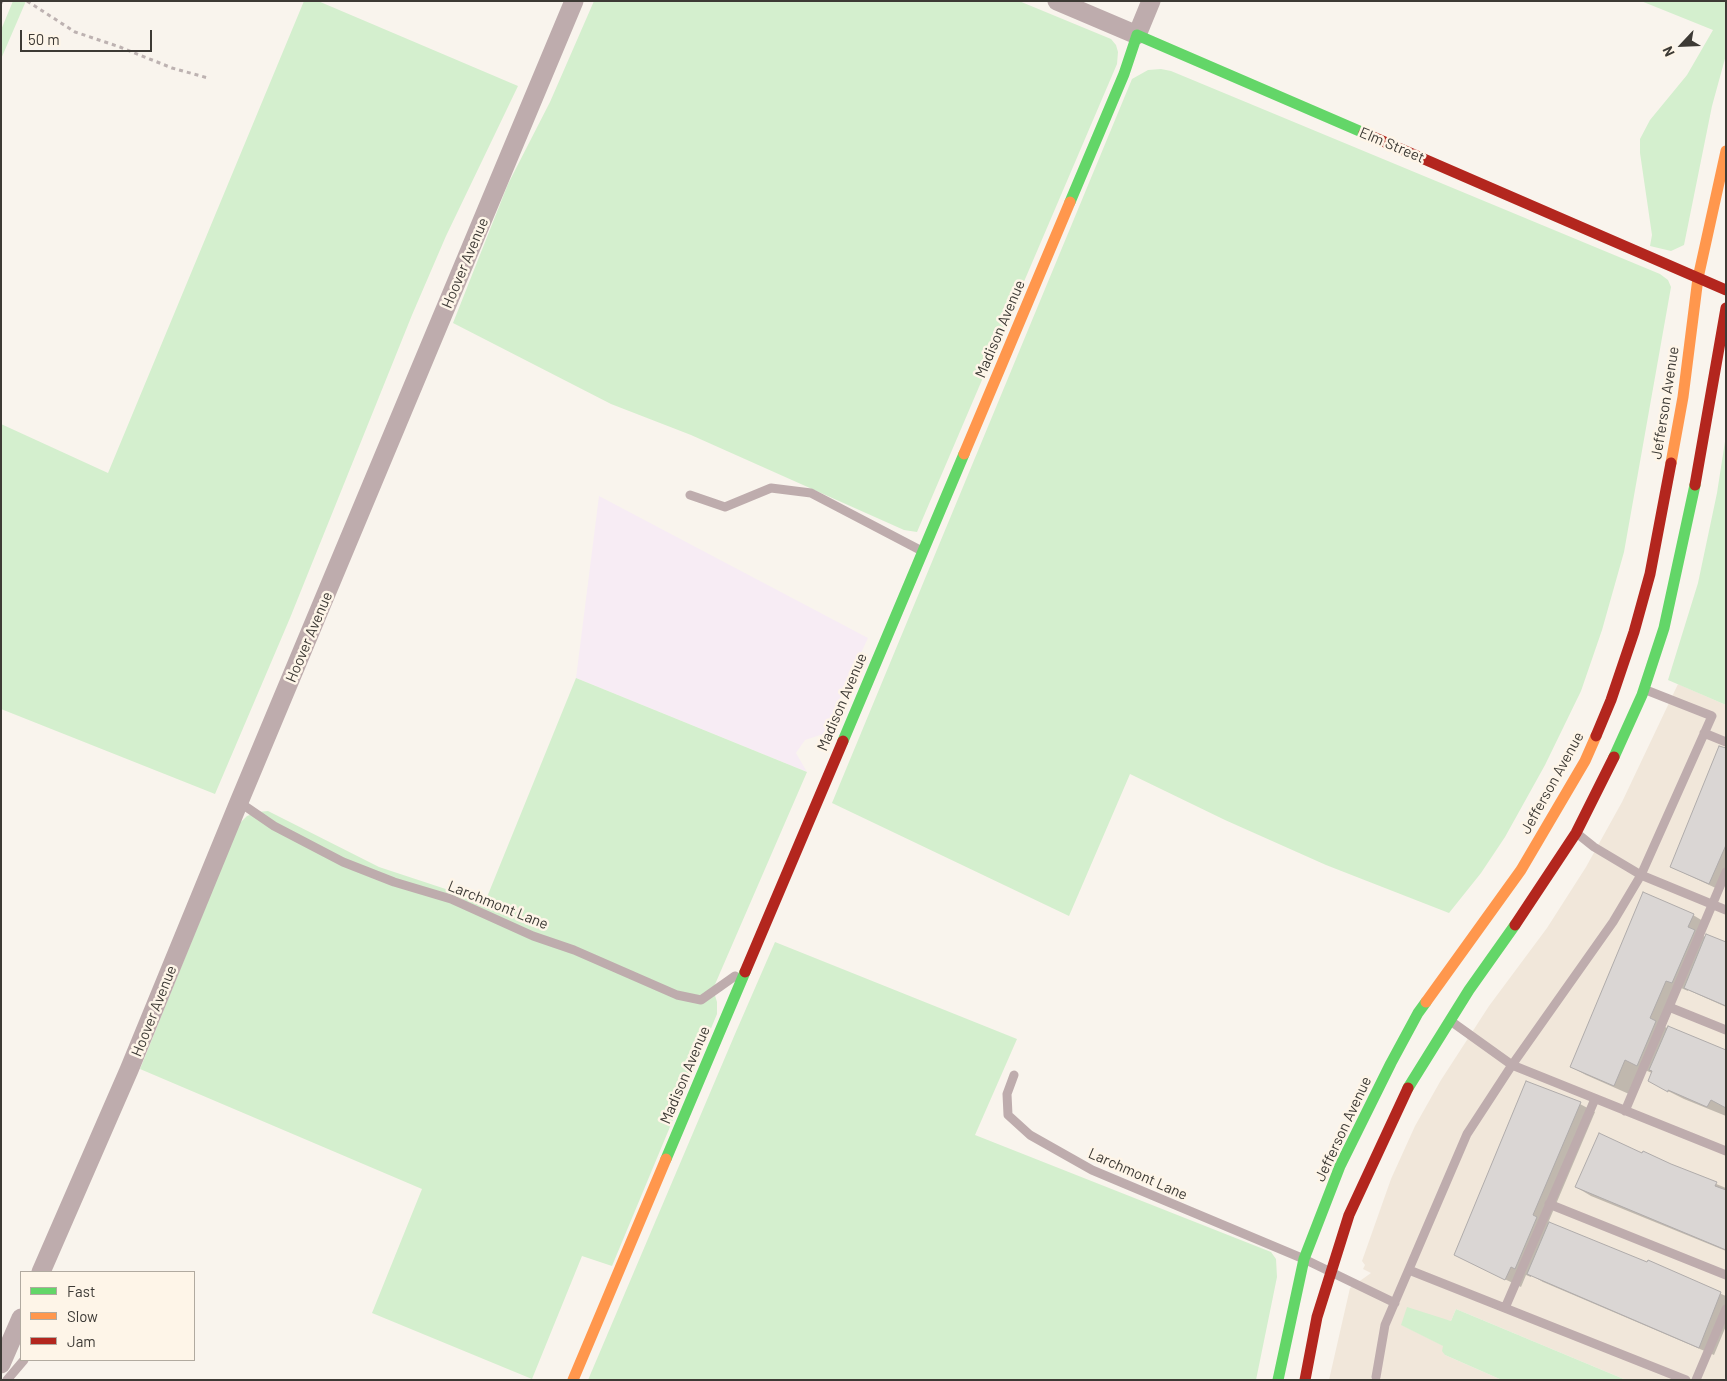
<!DOCTYPE html>
<html>
<head>
<meta charset="utf-8">
<style>
  body { margin:0 }
  #map { position:relative; width:1727px; height:1381px; overflow:hidden; background:#f9f4ed; font-family:Barlow,sans-serif }
  canvas { display:block }
  .frame { position:absolute; inset:0; border:2px solid #3d3a35; pointer-events:none }
  .legend { position:absolute; left:20px; top:1271px; width:175px; height:90px; box-sizing:border-box; background:#fef5e8; border:1px solid #b1aaa0; margin:0; padding:6px 9px; list-style:none; font-size:15px; color:#3d3a35 }
  .legend li { display:flex; align-items:center; gap:10px; height:25px }
  .legend b { width:25px; border:1px solid #b1aaa0 }
  .north { position:absolute; left:1657px; top:20px; width:50px; height:50px; -webkit-text-stroke:4px #fef5e8; paint-order:stroke; rotate:245deg; font-size:14px; font-weight:700; line-height:20px; text-align:center; color:#3d3a35 }
  .north::after { content:''; display:block; margin:auto; width:18px; height:22px; background:#3d3a35; clip-path:polygon(50% 0,100% 100%,50% 72%,0 100%) }
  .scale { position:absolute; left:20px; top:30px; width:132px; height:22px; box-sizing:border-box; border:2px solid #3d3a35; border-top:0; padding-left:6px; font-size:15px; line-height:18px; white-space:nowrap; color:#3d3a35; -webkit-text-stroke:4px #fef5e8; paint-order:stroke }
</style>
</head>
<body>
<div id="map">
<canvas width="1727" height="1381"></canvas>
<div class="frame"></div>
<ul class="legend">
<li><b style="height:6px;background:#63d668"></b>Fast</li>
<li><b style="height:6px;background:#ff974d"></b>Slow</li>
<li><b style="height:6px;background:#b3261e"></b>Jam</li>
</ul>
<div class="north">N</div>
<div class="scale">50 m</div>
</div>
<script>
const c = document.querySelector('canvas').getContext('2d');
c.lineJoin = 'round';
function paint(path, color) { c.fillStyle = color; c.fill(path, 'evenodd'); }
const poly = rows => new Path2D(rows.map(r => 'M' + r).join(''));
function stroke(path, color, width, dash) { c.strokeStyle = color; c.lineWidth = width; c.lineCap = dash ? 'butt' : 'round'; c.setLineDash(dash || []); c.stroke(path); }
function drawText(font, color, halo, rows, align = 'center') {
  c.font = font + ' Barlow,sans-serif'; c.lineWidth = 5; c.setLineDash([]); c.textBaseline = 'middle'; c.strokeStyle = halo; c.fillStyle = color; for (const [text, x, y, turn = 0] of rows) {
    c.save(); c.translate(x, y); c.rotate((+turn || 0) * Math.PI / 180); c.textAlign = isNaN(turn) ? turn : align; if (halo) c.strokeText(text, 0, 0); c.fillText(text, 0, 0); c.restore();
  }
}
const built = poly([
  [1678,684,1726,705,1726,1380,1626,1380,1456,1309,1451,1321,1446,1320,1402,1325,1444,1346,1445,1355,1502,1380,1329,1380,1350,1288,1371,1273,1363,1269,1365,1265,1362,1261,1391,1179,1415,1126,1441,1080,1489,1006,1547,928,1586,867,1622,802]
]);
const industrial = poly([
  [599,496,868,638,823,734,805,740,796,753,807,772,576,678]
]);
const green = poly([
  [13,1,26,1,1,59,1,30],
  [304,1,318,1,518,86,446,236,412,315,290,618,215,794,1,709,1,424,108,473],
  [594,1,1019,1,1111,39,1116,45,1118,52,1117,64,917,532,904,530,691,435,611,404,453,323,508,184,550,102],
  [1641,1,1726,1,1726,55,1712,106,1684,245,1671,251,1650,246,1652,235,1640,153,1640,139,1650,120,1687,75,1713,30],
  [1161,69,1171,71,1660,274,1668,280,1671,287,1624,552,1602,630,1581,691,1545,765,1505,837,1481,873,1449,913,1326,865,1225,820,1130,774,1069,916,832,803,1132,79,1148,70],
  [1726,435,1726,705,1668,680,1698,583,1717,493],
  [576,678,807,772,713,989,717,1002,717,1014,612,1266,582,1256,532,1379,372,1313,422,1189,140,1069,239,824,247,816,258,812,268,811,379,867,485,902],
  [775,942,1017,1039,975,1135,1271,1252,1276,1259,1277,1277,1256,1380,588,1380,735,1034],
  [1407,1307,1451,1321,1456,1309,1626,1380,1502,1380,1445,1355,1442,1351,1443,1346,1401,1325]
]);
const shadow = poly([
  [1726,757,1726,882,1722,891,1671,867],
  [1693,915,1708,924,1703,936,1726,943,1726,1007,1688,990,1688,991,1681,988,1665,1027,1726,1051,1726,1116,1684,1099,1664,1089,1652,1073,1640,1068,1629,1094,1586,1075,1571,1067],
  [1580,1104,1595,1112,1548,1223,1726,1296,1726,1326,1714,1355,1543,1282,1531,1275,1531,1277,1526,1275,1521,1287,1455,1255],
  [1670,1165,1726,1188,1726,1251,1591,1196,1576,1187]
]);
const building = poly([
  [1719,746,1726,748,1726,845,1709,884,1670,867,1719,746],
  [1643,892,1694,914,1688,927,1695,930,1672,983,1666,981,1650,1018,1656,1021,1637,1066,1625,1060,1614,1086,1570,1067,1643,892],
  [1706,934,1726,942,1726,1006,1684,988,1706,934],
  [1668,1026,1726,1050,1726,1108,1711,1100,1707,1107,1668,1090,1668,1092,1648,1081,1652,1071,1649,1070,1668,1026],
  [1526,1081,1581,1102,1533,1215,1537,1217,1515,1269,1511,1267,1505,1280,1454,1255,1526,1081],
  [1599,1133,1642,1153,1643,1151,1671,1164,1717,1182,1715,1186,1726,1190,1726,1250,1575,1187,1599,1133],
  [1549,1222,1647,1262,1648,1260,1721,1292,1699,1348,1527,1274,1549,1222]
]);
const path = poly([
  [27,1,75,32,120,47,172,68,208,78],
  [1,3,2,1]
]);
const lane = poly([
  [690,495,725,507,771,488,811,493,920,550],
  [1704,733,1726,742],
  [239,802,274,826,343,862,394,882,451,899,533,936,574,950,677,995,701,1000,735,976],
  [1579,835,1594,847,1641,875,1726,910],
  [1669,1007,1726,1030],
  [1452,1022,1512,1065,1726,1151],
  [1014,1075,1007,1094,1008,1115,1030,1135,1092,1170,1304,1259,1395,1303],
  [1625,1111,1726,872],
  [1549,1204,1726,1275],
  [1409,1270,1686,1380],
  [1505,1308,1595,1099],
  [1376,1377,1385,1325,1467,1134,1512,1065,1613,922,1641,875,1712,716,1646,690],
  [7,1380,24,1360],
  [1696,1380,1726,1309]
]);
const street = poly([
  [1057,1,1137,35,1151,1],
  [41,1272,129,1070,239,802,574,1],
  [1,1364,21,1318]
]);
const fast = poly([
  [1070,202,1124,74,1137,35,1364,133],
  [843,741,964,454],
  [1614,757,1642,695,1664,628,1695,485],
  [1408,1088,1469,990,1515,925],
  [666,1159,745,972],
  [1278,1380,1304,1259,1340,1166,1391,1063,1418,1013,1426,1002]
]);
const slow = poly([
  [964,454,1070,202],
  [1671,463,1683,397,1698,278,1726,151],
  [1426,1002,1521,870,1585,761,1596,736],
  [573,1380,666,1159]
]);
const jam = poly([
  [1364,133,1726,290],
  [1695,485,1726,308],
  [1596,736,1611,700,1634,632,1650,574,1671,463],
  [1515,925,1576,833,1614,757],
  [745,972,843,741],
  [1305,1380,1317,1317,1349,1215,1408,1088]
]);
const streetNames = [
  ["Elm Street",1392,145,23],
  ["Hoover Avenue",465,263,-67],
  ["Madison Avenue",1000,329,-67],
  ["Jefferson Avenue",1665,403,-81],
  ["Hoover Avenue",309,637,-67],
  ["Madison Avenue",842,702,-67],
  ["Jefferson Avenue",1552,783,-61],
  ["Larchmont Lane",498,905,22],
  ["Hoover Avenue",154,1011,-68],
  ["Madison Avenue",685,1075,-67],
  ["Jefferson Avenue",1343,1129,-65],
  ["Larchmont Lane",1138,1174,24]
];
paint(built, '#f1e7da');
paint(industrial, '#f7ecf4');
paint(green, '#d4efce');
paint(shadow, '#0003');
paint(building, '#dad6d4');
stroke(building, '#b0acab', 1);
stroke(path, '#bdb2b1', 3, [4, 4]);
stroke(lane, '#beacad', 9);
stroke(street, '#beacad', 19);
stroke(fast, '#63d668', 11);
stroke(slow, '#ff974d', 11);
stroke(jam, '#b3261e', 11);
drawText('15px', '#3d3a35', '#fef5e8', streetNames);
</script>
</body>
</html>
